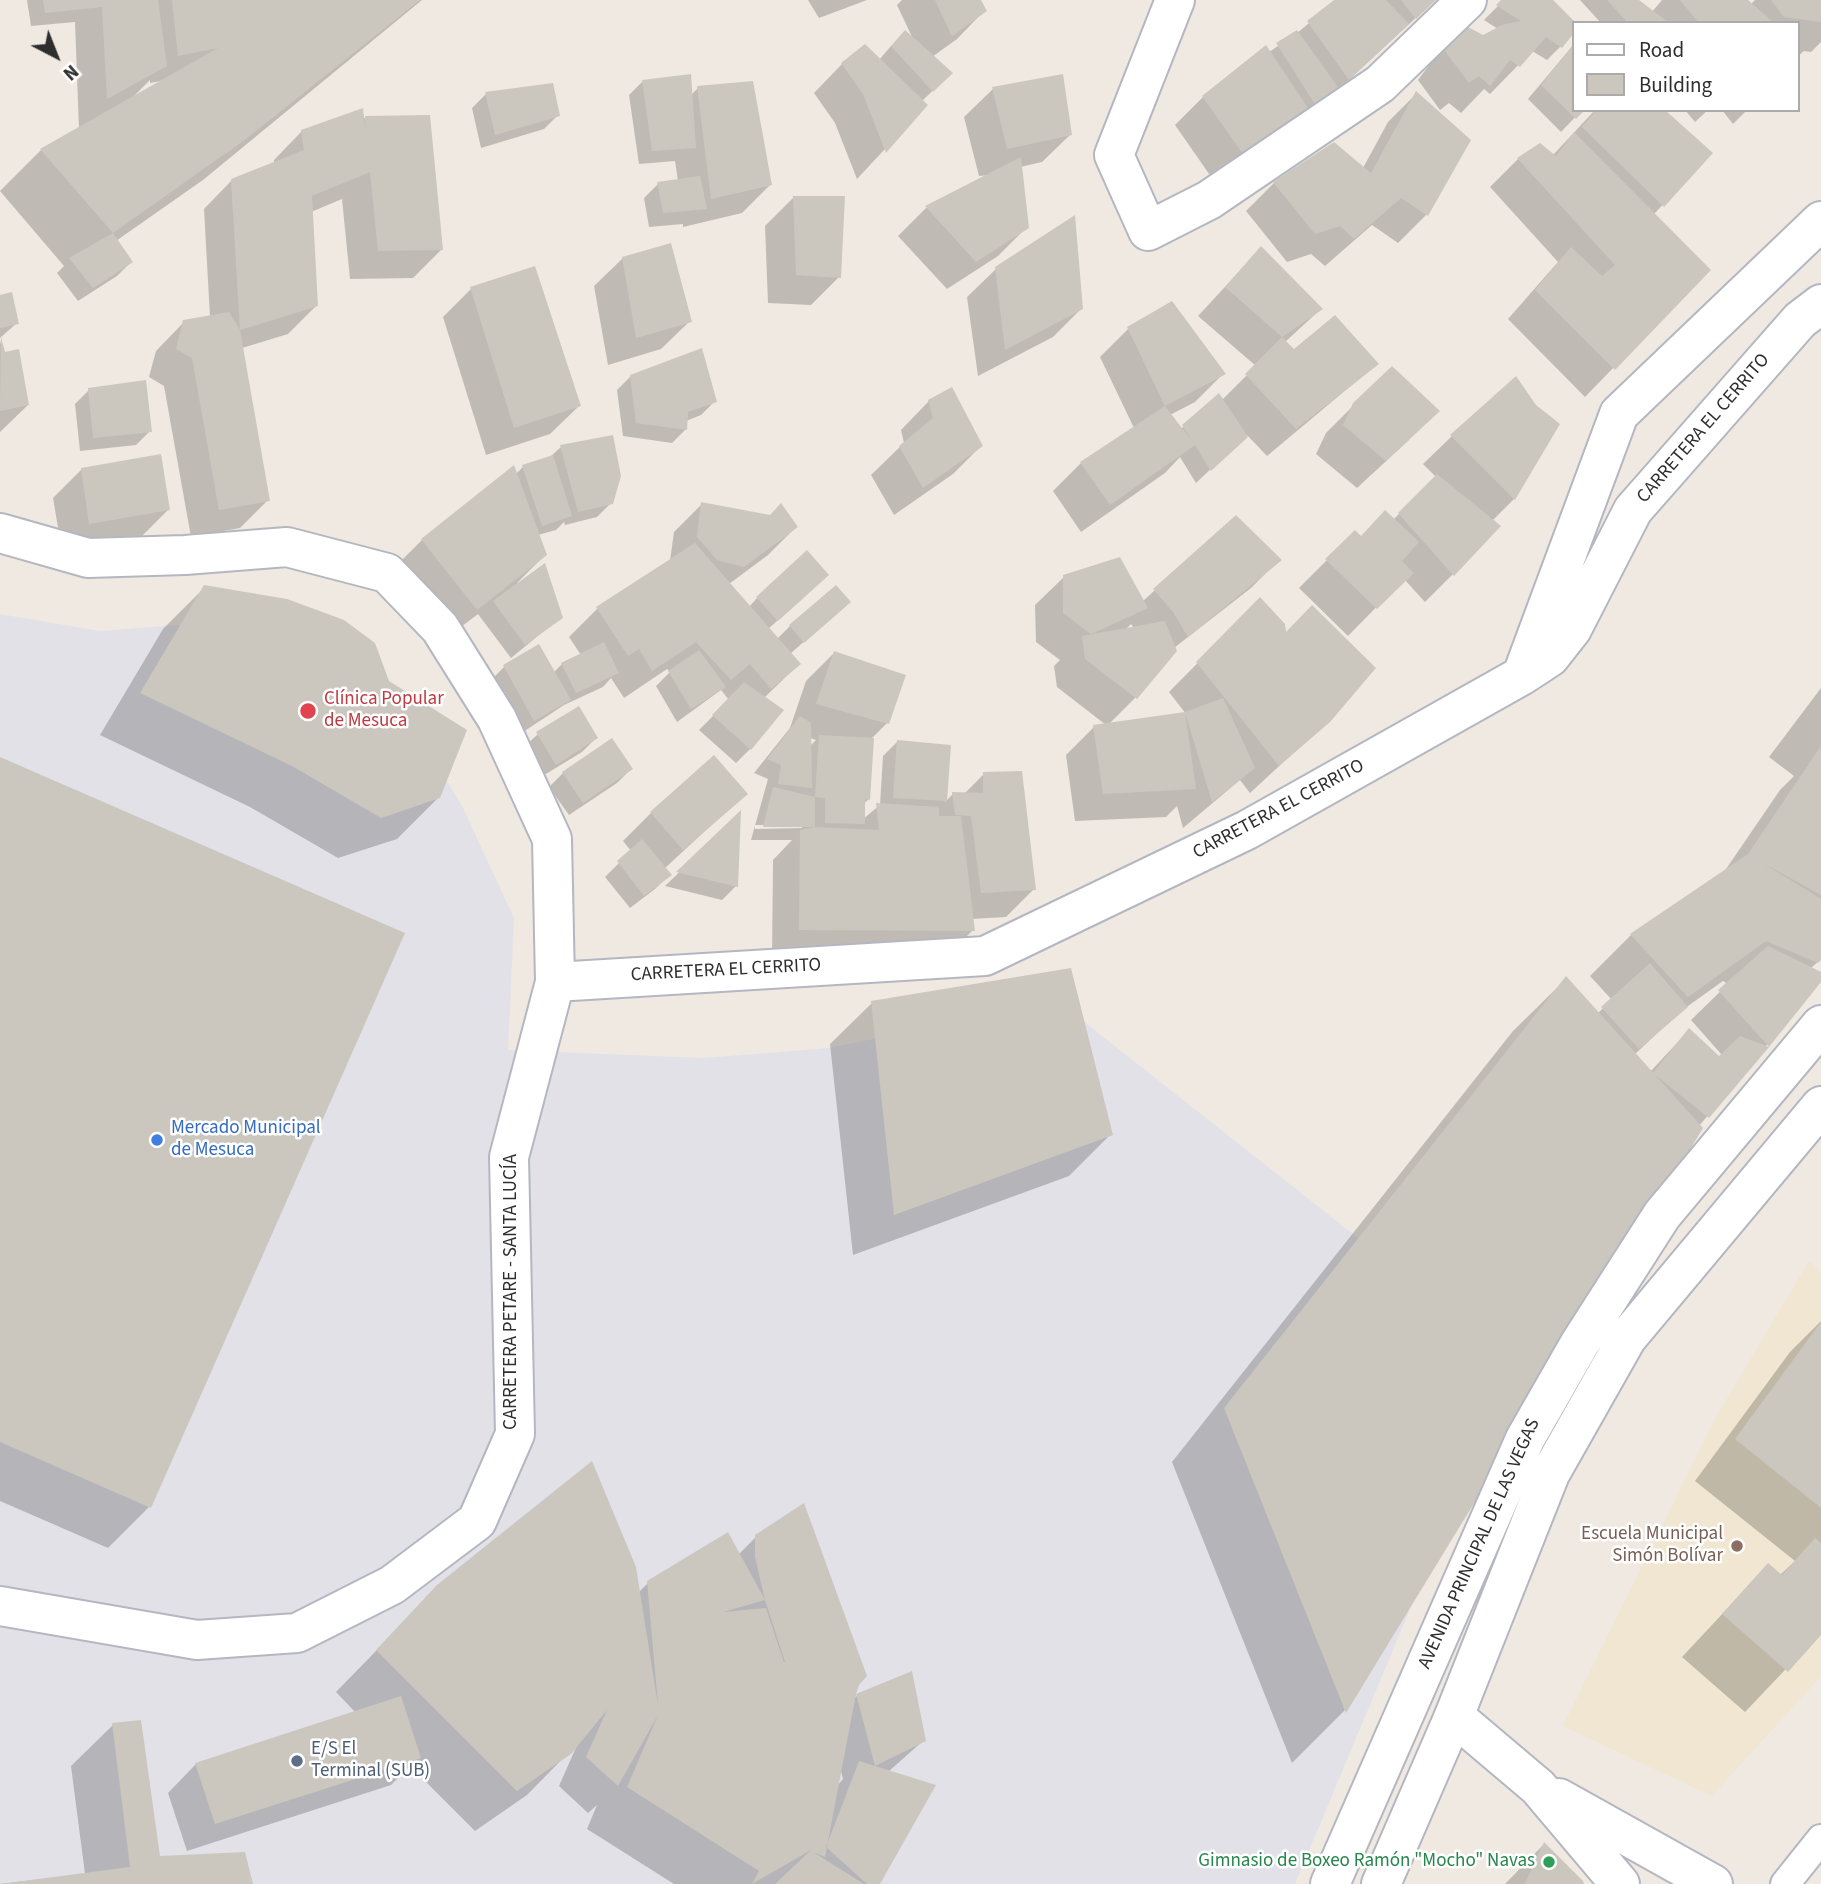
<!DOCTYPE html>
<html>
<head>
<meta charset="utf-8">
<style>
  body { margin:0 }
  #map { position:relative; width:1821px; height:1884px; overflow:hidden; background:#efe9e1; font-family:"Source Sans 3",sans-serif }
  canvas { display:block }
  .legend { position:absolute; left:1572px; top:21px; width:228px; height:91px; box-sizing:border-box; background:#fff; border:2px solid #ababab; margin:0; padding:9px 12px; list-style:none; font-size:21px; color:#2e2e2e }
  .legend li { display:flex; align-items:center; gap:14px; height:35px }
  .legend b { width:35px; border:2px solid #ababab }
  .north { position:absolute; left:21px; top:21px; width:70px; height:70px; -webkit-text-stroke:5px #fff; paint-order:stroke; rotate:138deg; font-size:19px; font-weight:700; line-height:28px; text-align:center; color:#2e2e2e }
  .north::after { content:''; display:block; margin:auto; width:24px; height:32px; background:#2e2e2e; clip-path:polygon(50% 0,100% 100%,50% 72%,0 100%) }
</style>
</head>
<body>
<div id="map">
<canvas width="1821" height="1884"></canvas>
<ul class="legend">
<li><b style="height:9px;background:#fff"></b>Road</li>
<li><b style="height:19px;background:#cbc7bf"></b>Building</li>
</ul>
<div class="north">N</div>
</div>
<script>
const c = document.querySelector('canvas').getContext('2d');
c.lineJoin = 'round';
function paint(path, color) { c.fillStyle = color; c.fill(path, 'evenodd'); }
const poly = rows => new Path2D(rows.map(r => 'M' + r).join(''));
function stroke(path, color, width, dash) { c.strokeStyle = color; c.lineWidth = width; c.lineCap = dash ? 'butt' : 'round'; c.setLineDash(dash || []); c.stroke(path); }
function drawText(font, color, halo, rows, align = 'center') {
  c.font = font + ' "Source Sans 3",sans-serif'; c.lineWidth = 5; c.setLineDash([]); c.textBaseline = 'middle'; c.strokeStyle = halo; c.fillStyle = color; for (const [text, x, y, turn = 0] of rows) {
    c.save(); c.translate(x, y); c.rotate((+turn || 0) * Math.PI / 180); c.textAlign = isNaN(turn) ? turn : align; if (halo) c.strokeText(text, 0, 0); c.fillText(text, 0, 0); c.restore();
  }
}
const industrial = poly([
  [0,614,100,631,239,620,394,691,463,808,514,918,508,1050,704,1058,828,1048,1059,1002,1514,1361,1295,1884,0,1884]
]);
const education = poly([
  [1809,1261,1821,1272,1821,1676,1712,1796,1563,1726,1717,1415]
]);
const shadow = poly([
  [27,0,422,0,203,180,116,241,131,262,117,276,78,301,57,273,64,266,0,191,41,150,79,129,75,22,31,26],
  [150,80,150,83,166,80,131,99],
  [808,0,867,0,819,18],
  [902,0,979,0,985,10,957,39,932,57,950,74,922,101,926,105,857,179,835,123,814,93,842,64,879,60,891,46,913,39,897,5],
  [1337,0,1435,0,1338,90,1214,181,1175,125,1203,97,1297,33],
  [1504,0,1551,0,1561,46,1547,60,1532,51,1490,94,1484,89,1461,113,1449,103,1440,110,1418,80,1436,56,1464,27,1483,37,1498,29,1484,20],
  [1580,0,1636,0,1652,12,1662,0,1745,0,1750,5,1755,0,1821,0,1821,42,1811,52,1804,51,1798,56,1798,23,1601,23],
  [1574,44,1574,110,1582,110,1561,132,1528,99],
  [643,81,691,95,698,88,771,184,742,213,683,227,683,224,649,227,644,198,658,184,678,181,675,161,639,164,629,95],
  [993,89,1071,134,1042,162,1020,167,1027,227,998,256,947,289,898,236,926,208,989,175,979,176,964,117],
  [486,94,558,115,544,129,481,148,472,108],
  [1416,94,1426,215,1398,243,1372,225,1325,266,1311,254,1287,262,1246,211,1274,183,1363,168,1388,122],
  [1595,110,1663,110,1711,154,1653,215,1708,270,1585,397,1508,319,1558,262,1490,187,1518,159,1553,155],
  [1685,110,1708,110,1695,122],
  [1722,110,1747,110,1733,124],
  [428,117,441,250,413,278,350,279,342,199,311,212,317,305,288,334,242,348,268,500,240,528,191,537,164,386,149,377,156,351,184,322,210,317,204,209,232,180,274,164,274,160,302,131,362,118],
  [793,198,839,277,811,305,768,303,765,226],
  [1261,248,1321,309,1285,342,1294,352,1377,364,1267,456,1247,435,1196,483,1180,457,1165,473,1081,532,1053,491,1081,463,1134,428,1100,357,1128,329,1223,374,1195,402,1170,415,1181,429,1218,395,1223,399,1256,366,1198,316],
  [623,258,690,321,661,349,608,365,594,286],
  [996,269,1081,309,1053,337,978,376,967,297],
  [471,289,579,406,550,434,486,455,443,317],
  [0,297,17,323,0,338],
  [0,340,3,354,28,405,0,432],
  [631,376,715,401,701,415,686,421,685,430,672,443,623,436,617,390],
  [89,390,150,431,136,445,80,451,75,404],
  [929,401,981,446,953,474,894,515,871,475,904,443,901,430],
  [1355,404,1410,439,1357,488,1316,454,1326,433],
  [1535,406,1558,425,1514,499,1492,521,1453,574,1425,602,1404,579,1348,636,1299,588,1355,532,1360,538,1393,520,1436,477,1423,464,1452,436],
  [561,447,611,503,597,517,565,525,564,522,556,530,538,535,545,555,517,583,561,617,511,658,478,614,448,637,394,568,422,540,513,468,515,475,523,467,549,458],
  [82,469,168,510,140,538,62,551,53,498],
  [702,504,796,527,768,555,729,584,749,607,757,598,813,589,768,629,777,639,790,626,849,602,790,654,799,664,764,698,750,749,736,763,699,730,729,700,721,690,677,722,656,686,670,672,667,669,624,698,611,678,603,687,564,705,520,734,490,681,504,667,539,646,553,673,562,664,581,655,569,637,597,609,670,561,674,532],
  [1236,517,1279,560,1251,588,1174,648,1175,651,1135,698,1108,725,1186,714,1169,692,1260,600,1285,635,1328,721,1250,793,1240,780,1183,828,1177,806,1166,817,1075,821,1066,755,1094,727,1106,725,1057,687,1054,666,1060,660,1036,642,1035,605,1064,577,1143,601],
  [1131,624,1135,629,1124,631],
  [205,587,388,682,439,797,397,839,338,858,250,807,100,735,163,629],
  [834,653,887,723,872,738,868,800,863,804,863,819,880,805,883,756,897,742,949,746,945,802,953,794,964,794,984,774,1034,889,1006,917,971,919,973,930,945,958,772,958,773,860,792,840,751,840,768,779,754,773,790,728,806,681],
  [810,738,816,740,810,746],
  [755,825,802,825,802,828,755,829],
  [1821,688,1821,959,1810,969,1821,974,1821,980,1699,1126,1700,1128,1344,1711,1292,1763,1172,1462,1513,1031,1566,979,1597,1014,1612,1000,1590,976,1631,935,1724,872,1780,790,1794,776,1769,757],
  [1723,981,1728,984,1691,1020,1722,1055,1719,1058,1689,1030,1650,1072,1634,1055,1681,1011],
  [538,734,596,738,582,752,541,777,524,747],
  [0,759,149,1507,108,1548,0,1501],
  [631,769,617,783,569,815,549,787,563,773],
  [745,794,664,869,669,875,655,889,630,908,605,877,631,851,623,841,651,813],
  [739,815,736,886,722,900,665,886],
  [872,1003,1111,1134,1069,1176,853,1255,830,1044],
  [1821,1321,1821,1632,1745,1712,1682,1657,1768,1565,1780,1575,1795,1561,1695,1481,1790,1352],
  [757,1536,857,1684,855,1697,910,1674,924,1740,888,1772,878,1884,674,1884,587,1829,597,1805,588,1813,559,1786,578,1743,527,1795,475,1831,410,1766,391,1785,187,1851,168,1793,196,1764,356,1713,336,1692,412,1614,638,1593,648,1583,738,1555],
  [840,1767,843,1779,837,1786],
  [113,1725,158,1858,251,1884,0,1884,85,1874,71,1766],
  [1544,1844,1582,1884,1505,1884]
]);
const building = poly([
  [43,0,158,0,167,66,107,99,102,7,45,13],
  [172,0,420,0,246,139,113,233,40,149,218,48,178,56],
  [935,0,981,0,987,11,952,36],
  [1334,0,1386,0,1409,24,1349,80,1307,21],
  [1401,0,1436,0,1416,19],
  [1501,0,1553,0,1576,23,1574,33,1562,48,1546,37,1520,67,1510,60,1490,86,1479,76,1469,83,1445,51,1464,25,1483,35,1502,25,1521,21,1496,5],
  [1607,0,1639,0,1669,23,1628,23],
  [1680,0,1748,0,1774,23,1699,23],
  [1771,0,1821,0,1821,22,1784,17],
  [905,30,953,73,933,92,891,46],
  [1297,30,1340,90,1316,106,1276,43],
  [865,44,928,105,886,153,863,94,841,63],
  [1574,44,1574,110,1585,110,1576,119,1541,85],
  [1266,45,1310,111,1243,154,1202,96],
  [691,74,696,148,652,151,642,80],
  [1063,74,1072,135,1007,149,992,87],
  [753,81,772,185,711,199,697,86],
  [553,83,560,116,495,135,485,92],
  [1416,91,1471,140,1428,216,1401,198,1354,239,1340,226,1315,234,1273,182,1334,142,1371,173],
  [363,108,366,135,365,116,430,115,443,250,378,251,370,172,312,196,318,306,240,330,231,179,304,150,301,130],
  [1596,110,1665,110,1713,153,1664,207,1582,127],
  [1574,132,1711,270,1615,370,1535,290,1571,247,1602,276,1615,265,1517,158,1540,143,1556,156],
  [1021,157,1029,228,976,262,925,206],
  [700,176,707,209,663,213,657,182],
  [793,196,845,196,841,278,796,275],
  [1075,215,1083,309,1005,350,995,267],
  [113,233,133,262,93,288,69,258],
  [671,243,692,322,636,338,622,257],
  [1261,246,1323,309,1282,337,1225,287],
  [535,266,581,406,514,428,470,287],
  [12,292,19,324,0,328,0,295],
  [1172,301,1226,374,1165,406,1127,327],
  [229,312,240,330,270,501,219,510,192,358,176,349,183,320],
  [1335,315,1379,364,1296,429,1245,374,1282,337,1294,349],
  [1,337,5,352,19,349,29,405,0,411],
  [702,348,717,402,688,412,687,430,636,423,630,375],
  [1392,366,1440,411,1386,461,1343,425,1353,403],
  [1516,376,1536,405,1560,424,1515,500,1450,435],
  [146,380,152,432,93,438,88,388],
  [952,387,983,446,923,488,899,446,933,418,928,400],
  [1219,393,1248,437,1211,471,1195,445,1110,505,1080,462,1165,406,1192,441,1182,425],
  [613,435,621,476,613,504,578,512,560,445],
  [161,454,170,510,89,524,81,468],
  [553,455,572,516,542,526,522,465],
  [514,465,547,555,477,610,421,539],
  [1437,474,1501,526,1454,576,1398,513],
  [701,502,770,515,781,503,798,527,744,567,717,560,697,537],
  [1385,510,1419,542,1402,561,1414,573,1377,609,1325,559,1355,530,1361,536],
  [1236,515,1282,560,1188,637,1173,612,1153,589],
  [695,543,801,664,771,689,750,664,731,680,696,642,652,671,639,649,628,656,596,607],
  [807,550,829,575,778,621,756,597],
  [1120,557,1148,608,1091,634,1063,613,1063,575],
  [545,563,563,618,525,645,493,601],
  [204,585,287,599,344,620,375,643,389,681,467,730,440,798,381,818,292,766,140,693],
  [836,585,851,602,804,643,789,625],
  [1260,597,1285,624,1286,632,1312,605,1376,668,1330,722,1279,766,1196,662],
  [1165,621,1177,651,1137,699,1085,659,1082,636],
  [604,642,619,673,576,693,561,663],
  [539,644,571,700,534,721,503,665],
  [699,650,726,687,691,709,668,671],
  [834,651,906,675,889,724,816,704],
  [744,682,784,710,751,750,712,715],
  [1223,698,1255,768,1212,802,1185,712],
  [579,706,598,738,556,765,536,732],
  [1185,712,1196,789,1103,794,1093,725],
  [800,716,811,723,812,788,778,784,781,765,767,759],
  [819,735,874,738,870,800,865,799,865,824,825,823,825,798,815,797],
  [612,738,633,769,583,803,562,772],
  [897,740,951,745,947,801,893,798],
  [1821,746,1821,895,1761,862,1821,899,1821,960,1818,963,1766,941,1688,997,1630,934,1748,854],
  [714,755,748,794,683,850,650,812],
  [0,757,405,933,151,1508,0,1442],
  [1022,771,1036,890,981,893,971,816,955,815,952,792,983,793,983,772],
  [773,787,815,797,815,827,763,827],
  [876,803,939,807,939,816,961,816,975,931,799,930,800,830,815,827,879,830],
  [741,810,738,887,676,872],
  [642,839,672,875,644,896,617,861],
  [1768,946,1821,972,1821,982,1769,1047,1718,990],
  [1650,963,1688,1007,1639,1049,1601,1007],
  [1071,968,1113,1135,894,1215,871,1001],
  [1566,976,1703,1128,1346,1713,1224,1408],
  [1689,1028,1719,1056,1740,1036,1769,1047,1709,1118,1653,1073],
  [1821,1322,1821,1508,1735,1439],
  [592,1461,636,1567,658,1705,647,1581,728,1532,765,1600,755,1557,755,1535,804,1503,867,1676,859,1685,856,1694,825,1857,813,1852,864,1884,775,1884,811,1850,752,1884,759,1871,627,1787,658,1715,618,1786,586,1757,607,1710,571,1754,517,1791,376,1650,437,1585],
  [765,1600,785,1662,784,1662,766,1608,723,1612],
  [1815,1538,1821,1543,1821,1635,1788,1672,1722,1614,1768,1563,1782,1575],
  [912,1671,926,1741,875,1766,856,1694],
  [401,1696,421,1758,215,1824,195,1763],
  [141,1720,160,1856,245,1852,253,1884,0,1884,130,1867,112,1723],
  [859,1761,936,1785,880,1884,867,1884,826,1847],
  [1544,1842,1583,1881,1584,1884,1525,1884]
]);
const lane = poly([
  [1785,1884,1821,1839]
]);
const street = poly([
  [1175,0,1114,155,1148,231,1209,200,1380,84,1467,0],
  [0,533,88,558,185,555,287,547,387,573,440,628,497,719,552,839,555,982,509,1157,515,1434,477,1521,392,1585,297,1633,197,1640,0,1606],
  [1522,675,1619,414,1821,221],
  [555,982,985,956,1247,830,1521,676,1550,657,1572,629,1633,510,1800,320,1821,304],
  [1454,1716,1538,1787,1620,1884],
  [1559,1798,1713,1884]
]);
const secondary = poly([
  [1330,1884,1525,1439,1580,1343,1662,1215,1821,1025],
  [1381,1884,1454,1716,1550,1474,1627,1338,1821,1106]
]);
const markers = [
  [308,711,9,"#e0444e"],
  [157,1140,7,"#3f7fe0"],
  [1737,1546,7,"#8d6e63"],
  [297,1761,7,"#5c6f8a"],
  [1549,1862,7,"#2e9e5b"]
];
const streetNames = [
  ["CARRETERA EL CERRITO",1704,429,-49],
  ["CARRETERA EL CERRITO",1279,810,-28],
  ["CARRETERA EL CERRITO",726,971,-3],
  ["CARRETERA PETARE - SANTA LUCÍA",512,1292,-90],
  ["AVENIDA PRINCIPAL DE LAS VEGAS",1480,1544,-66]
];
const healthNames = [
  ["Clínica Popular",324,700],
  ["de Mesuca",324,722]
];
const shopNames = [
  ["Mercado Municipal",171,1129],
  ["de Mesuca",171,1151]
];
const educationNames = [
  ["Escuela Municipal",1723,1535],
  ["Simón Bolívar",1723,1557]
];
const serviceNames = [
  ["E/S El",311,1750],
  ["Terminal (SUB)",311,1772]
];
const leisureNames = [
  ["Gimnasio de Boxeo Ramón \"Mocho\" Navas",1535,1862]
];
paint(industrial, '#e3e1e8');
paint(education, '#f0e6d1');
paint(shadow, '#0003');
paint(building, '#cbc7bf');
stroke(lane, '#b4b7c1', 32);
stroke(street, '#b4b7c1', 42);
stroke(secondary, '#b4b7c1', 42);
stroke(lane, '#fff', 28);
stroke(street, '#fff', 38);
stroke(secondary, '#fff', 38);
for (const [x, y, r, color] of markers) { const dot = new Path2D(); dot.arc(x, y, r, 0, 2 * Math.PI); c.fillStyle = color; c.fill(dot); stroke(dot, '#fff', 2.5); }
drawText('19px', '#2e2e2e', '#fff', streetNames);
drawText('19px', '#be3a42', '#fff', healthNames, 'left');
drawText('19px', '#366cbe', '#fff', shopNames, 'left');
drawText('19px', '#785e54', '#fff', educationNames, 'right');
drawText('19px', '#4e5e75', '#fff', serviceNames, 'left');
drawText('19px', '#27864d', '#fff', leisureNames, 'right');
</script>
</body>
</html>
